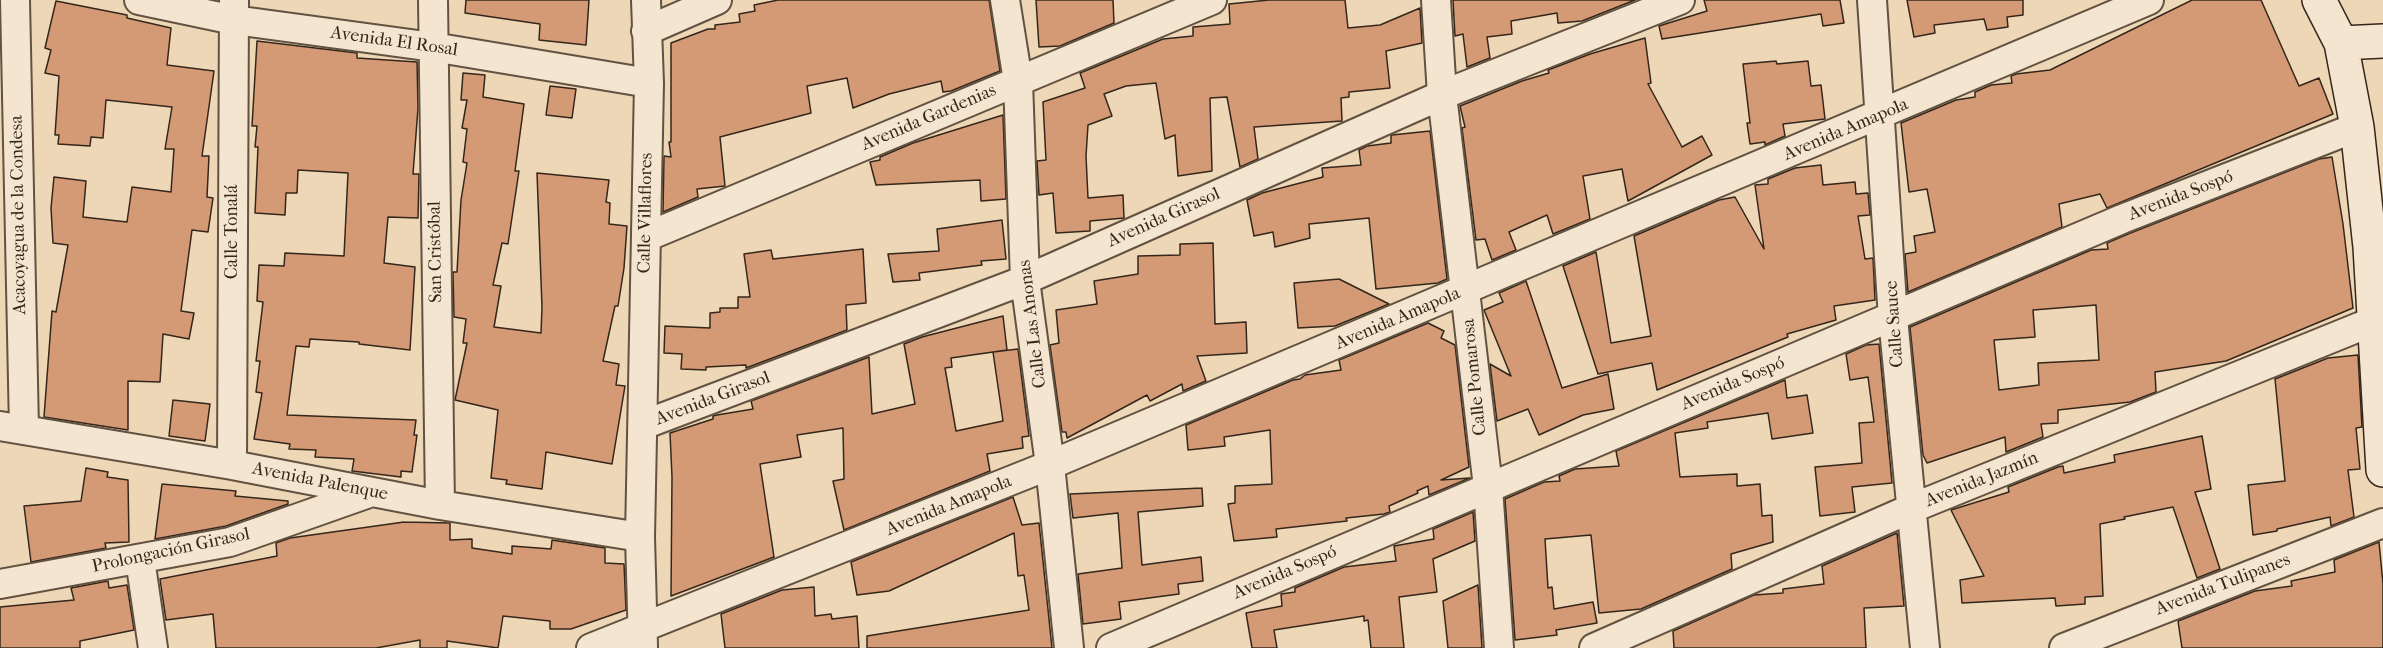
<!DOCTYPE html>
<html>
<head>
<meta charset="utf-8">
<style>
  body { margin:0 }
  canvas { display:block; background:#eed7b7 }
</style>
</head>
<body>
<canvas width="2383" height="648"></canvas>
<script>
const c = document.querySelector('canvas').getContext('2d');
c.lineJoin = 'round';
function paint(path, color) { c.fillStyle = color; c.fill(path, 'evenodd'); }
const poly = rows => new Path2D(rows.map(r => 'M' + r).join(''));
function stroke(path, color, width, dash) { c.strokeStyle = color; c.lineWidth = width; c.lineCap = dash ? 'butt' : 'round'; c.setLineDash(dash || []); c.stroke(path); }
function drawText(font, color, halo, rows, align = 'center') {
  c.font = font + ' "IM FELL French Canon",serif'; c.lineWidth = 4.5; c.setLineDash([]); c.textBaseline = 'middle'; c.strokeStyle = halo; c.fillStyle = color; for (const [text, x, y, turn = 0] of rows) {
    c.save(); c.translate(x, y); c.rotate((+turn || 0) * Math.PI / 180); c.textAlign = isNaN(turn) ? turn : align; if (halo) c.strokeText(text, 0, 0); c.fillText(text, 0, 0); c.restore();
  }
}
const building = poly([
  [466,0,589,0,586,45,539,40,540,24,465,13,466,0],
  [778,0,989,0,1000,71,951,91,943,92,941,81,889,94,853,108,847,78,807,86,811,113,720,137,725,186,697,189,698,197,663,212,664,156,671,157,669,142,671,142,671,43,708,29,715,29,715,25,740,22,739,14,755,11,754,5,778,0],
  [1036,0,1113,0,1114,23,1060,46,1039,47,1036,0],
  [1269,0,1345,0,1348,28,1380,25,1420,8,1422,43,1386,51,1390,88,1349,92,1349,97,1341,98,1342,121,1254,127,1258,159,1240,167,1227,97,1210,98,1212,171,1178,176,1175,135,1165,139,1156,83,1126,86,1104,94,1112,116,1088,125,1086,156,1088,198,1123,195,1124,218,1090,221,1090,231,1056,233,1053,193,1039,195,1037,161,1046,160,1043,102,1085,88,1080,73,1163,39,1193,36,1193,27,1230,24,1229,4,1269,0],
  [1453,0,1635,0,1582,21,1558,23,1557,13,1511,21,1512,34,1487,37,1490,58,1467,67,1463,34,1455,36,1453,0],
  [1704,0,1840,0,1844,23,1823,26,1821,14,1662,39,1659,26,1707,11,1704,0],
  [1907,0,2023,0,2023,15,2007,17,2008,27,1987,30,1984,19,1934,25,1935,33,1914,37,1907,0],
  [2192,0,2261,0,2299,86,2319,78,2333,114,2107,208,2100,194,2059,204,2062,227,1908,292,1905,254,1916,252,1914,236,1935,232,1927,189,1909,192,1901,123,1956,100,1975,97,1975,92,1991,85,2012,83,2011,76,2016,74,2050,70,2192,0],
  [56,1,127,15,127,18,171,28,167,65,214,71,202,156,209,156,207,197,213,198,208,232,192,230,181,311,194,313,189,339,163,334,160,382,128,381,128,430,44,417,52,311,56,312,68,245,53,243,51,208,54,177,86,181,83,217,127,222,132,187,171,192,174,149,165,149,172,107,106,100,103,138,91,137,90,146,58,144,59,135,55,135,59,76,45,73,51,50,45,48,56,1],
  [1645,38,1651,83,1648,84,1682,147,1702,136,1712,155,1628,201,1622,169,1583,176,1590,219,1553,234,1547,215,1509,232,1516,250,1492,260,1485,239,1476,240,1462,128,1465,127,1460,106,1522,81,1549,73,1548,70,1590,54,1645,38],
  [257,41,357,53,357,58,417,62,418,108,413,174,419,174,418,218,388,217,384,263,415,267,410,350,359,344,359,342,310,339,309,347,296,346,287,415,416,420,414,435,417,435,412,472,401,471,401,477,352,471,354,459,315,457,316,450,289,449,290,444,254,439,262,393,256,392,260,361,256,361,263,302,257,301,259,265,284,266,285,253,344,256,348,173,298,170,297,193,286,193,285,215,255,213,258,147,255,147,257,126,252,126,257,41],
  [1776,61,1777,64,1808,61,1811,86,1821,85,1825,119,1783,124,1785,136,1765,145,1765,142,1750,144,1747,123,1750,123,1743,64,1776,61],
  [463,73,485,75,483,97,524,104,515,171,519,171,508,244,502,243,493,285,501,286,494,327,541,333,542,307,537,173,609,180,606,202,610,203,609,224,627,226,624,268,618,306,615,306,603,361,619,364,616,385,625,386,612,464,546,452,542,489,506,484,507,480,491,478,498,410,455,400,467,343,463,343,466,319,454,317,453,272,457,272,461,200,467,163,463,162,467,129,462,128,467,100,461,100,463,73],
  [550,86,576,89,572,118,546,115,550,86],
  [1003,115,1006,199,981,201,980,180,876,185,870,162,880,160,880,157,913,143,1003,115],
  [1430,131,1447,279,1438,283,1376,289,1369,218,1309,224,1310,238,1275,247,1273,232,1254,236,1247,200,1262,193,1323,177,1322,168,1361,165,1359,150,1367,146,1391,143,1391,136,1392,135,1430,131],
  [2332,157,2343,224,2353,308,2226,361,2155,372,2156,392,2130,402,2058,410,2058,423,2041,424,2043,437,2006,452,2005,437,1927,463,1923,455,1910,327,2091,250,2108,249,2107,243,2128,234,2319,159,2332,157],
  [2096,305,2099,360,2038,363,2039,385,1999,390,1994,340,2035,337,2033,310,2096,305],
  [1821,165,1823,185,1855,182,1856,194,1868,193,1870,215,1858,216,1865,259,1873,258,1875,300,1834,306,1836,320,1787,334,1788,337,1657,390,1652,363,1598,374,1563,266,1596,252,1611,343,1651,336,1634,236,1719,200,1735,197,1764,249,1755,185,1768,184,1768,179,1795,168,1821,165],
  [1002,220,1006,259,981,261,982,265,919,273,920,280,893,282,888,254,939,251,937,229,1002,220],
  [1213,243,1215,324,1246,322,1247,353,1197,356,1206,381,1183,391,1182,384,1150,401,1147,395,1067,438,1066,432,1062,432,1050,345,1059,343,1056,310,1097,304,1094,281,1138,274,1138,256,1180,255,1180,244,1213,243],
  [863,249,866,303,846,305,847,330,746,368,746,365,706,367,706,370,681,369,682,354,664,353,665,326,710,328,710,313,720,312,720,308,738,308,738,297,750,297,744,254,771,250,773,259,863,249],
  [1339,279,1389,304,1335,326,1298,328,1294,283,1339,279],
  [1526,281,1562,388,1608,374,1614,409,1583,415,1539,435,1528,409,1497,421,1490,364,1511,376,1484,310,1503,302,1499,293,1526,281],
  [1003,316,1007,350,951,358,952,367,945,368,956,431,1003,421,993,352,1018,349,1029,436,1022,437,1023,448,987,454,990,471,844,530,833,481,844,479,843,428,797,435,801,457,760,464,774,557,671,596,672,477,670,433,713,419,713,416,717,415,753,409,751,401,869,357,872,414,915,404,904,344,922,337,1003,316],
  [1428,323,1444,331,1441,338,1455,345,1469,467,1441,480,1470,478,1429,495,1428,486,1417,491,1418,493,1389,506,1390,512,1384,514,1346,518,1347,521,1276,529,1277,537,1234,541,1228,504,1235,503,1235,486,1272,484,1270,430,1224,437,1225,446,1188,450,1186,425,1293,380,1300,379,1305,375,1341,370,1339,360,1428,323],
  [1879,344,1892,483,1852,487,1855,512,1820,516,1815,467,1862,463,1859,423,1874,422,1868,377,1850,380,1846,354,1866,345,1879,344],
  [2358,355,2362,427,2356,428,2360,469,2348,470,2354,517,2331,526,2330,517,2277,529,2277,531,2253,535,2248,485,2285,481,2275,379,2328,358,2358,355],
  [1785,380,1787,398,1807,395,1813,433,1772,439,1768,413,1707,422,1708,428,1675,433,1680,477,1737,474,1737,486,1760,484,1762,516,1772,515,1773,542,1731,554,1732,569,1641,609,1599,613,1591,535,1545,539,1548,588,1552,587,1554,609,1593,602,1597,623,1556,630,1557,635,1515,640,1505,499,1544,482,1560,481,1559,476,1575,469,1619,466,1616,451,1785,380],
  [173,400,210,404,205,441,169,436,173,400],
  [2202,436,2211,489,2195,492,2220,569,2197,578,2173,507,2124,517,2125,519,2100,524,2103,596,2085,597,2085,604,2056,606,2055,598,1962,603,1960,580,1984,576,1951,510,2009,492,2008,487,2058,467,2063,466,2064,473,2115,462,2114,455,2202,436],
  [86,468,108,472,107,477,128,480,129,542,105,543,106,548,31,562,24,506,81,501,86,468],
  [162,484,236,491,235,496,288,501,288,504,226,526,155,539,162,484],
  [1202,488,1203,506,1138,512,1142,565,1201,557,1203,581,1178,584,1179,594,1119,602,1121,619,1083,624,1078,574,1122,568,1118,513,1073,518,1070,494,1202,488],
  [1013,497,1022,525,1039,523,1052,648,867,648,867,636,1029,610,1024,575,1018,576,1014,533,889,591,857,595,851,562,1013,497],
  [1473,512,1475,541,1433,559,1437,592,1399,597,1404,648,1371,648,1368,620,1364,621,1364,616,1274,630,1277,648,1252,648,1246,613,1282,606,1281,594,1295,592,1295,588,1344,567,1396,561,1394,546,1434,539,1433,529,1473,512],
  [404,522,450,523,450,540,472,539,472,548,512,554,512,546,551,549,552,540,605,548,605,563,624,564,626,610,571,629,550,629,550,621,503,616,498,648,447,641,447,648,420,648,420,640,376,648,216,648,213,614,166,620,160,579,277,556,276,543,290,538,404,522],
  [1897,533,1904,606,1864,608,1866,648,1674,648,1673,631,1754,595,1783,593,1783,589,1824,584,1822,566,1897,533],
  [2379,542,2383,584,2383,648,2182,648,2178,621,2255,591,2292,586,2291,581,2335,572,2334,560,2379,542],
  [108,581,109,588,127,585,134,630,80,641,80,648,0,648,0,607,74,600,71,588,108,581],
  [1478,585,1482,648,1448,648,1443,601,1478,585],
  [814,587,815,616,831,614,832,619,857,616,859,648,725,648,721,614,782,590,814,587]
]);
const street = poly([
  [15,0,24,429],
  [139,0,234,20,433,47,649,83],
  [433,0,440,505],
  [1005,0,1018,81,1025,280,1050,465,1069,648],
  [1436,0,1442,95,1488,487,1499,648],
  [1872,0,1893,318,1925,648],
  [646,31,717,0],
  [646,237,1212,0],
  [643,425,1025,280,1442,95,1680,0],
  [0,426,232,465,440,505,640,537],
  [232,465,234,2],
  [140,559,153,648],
  [0,584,230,542,372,492],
  [643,646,640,537,649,83,646,0],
  [591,648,1050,465,2149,0],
  [1111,648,2122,219,2357,127],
  [1594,648,1910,509,2374,321],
  [2064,648,2383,523]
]);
const secondary = poly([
  [2319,0,2341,43,2357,127,2370,247,2383,470],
  [2341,43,2383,41]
]);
const streetNames = [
  ["Avenida El Rosal",394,42,8],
  ["Avenida Gardenias",929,118,-23],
  ["Avenida Amapola",1846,130,-23],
  ["Avenida Sospó",2181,196,-21],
  ["Calle Villaflores",646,213,-89],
  ["Acacoyagua de la Condesa",19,215,-91],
  ["Avenida Girasol",1164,218,-24],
  ["Calle Tonalá",233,232,-90],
  ["San Cristóbal",436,252,-91],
  ["Avenida Amapola",1398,319,-23],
  ["Calle Las Anonas",1033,324,-97],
  ["Calle Sauce",1895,324,-94],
  ["Calle Pomarosa",1475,377,-96],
  ["Avenida Sospó",1733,384,-23],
  ["Avenida Girasol",713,399,-21],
  ["Avenida Jazmín",1982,480,-22],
  ["Avenida Palenque",320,482,11],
  ["Avenida Amapola",949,506,-22],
  ["Prolongación Girasol",171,551,-12],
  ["Avenida Sospó",1285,573,-23],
  ["Avenida Tulipanes",2223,585,-21]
];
paint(building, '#d49a76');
stroke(building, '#34261a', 1.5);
stroke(street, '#625241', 32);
stroke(secondary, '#34261a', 36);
stroke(street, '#f4e5d0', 28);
stroke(secondary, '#f4e5d0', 33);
drawText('18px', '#34261a', '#f4e5d0', streetNames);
</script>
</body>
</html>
